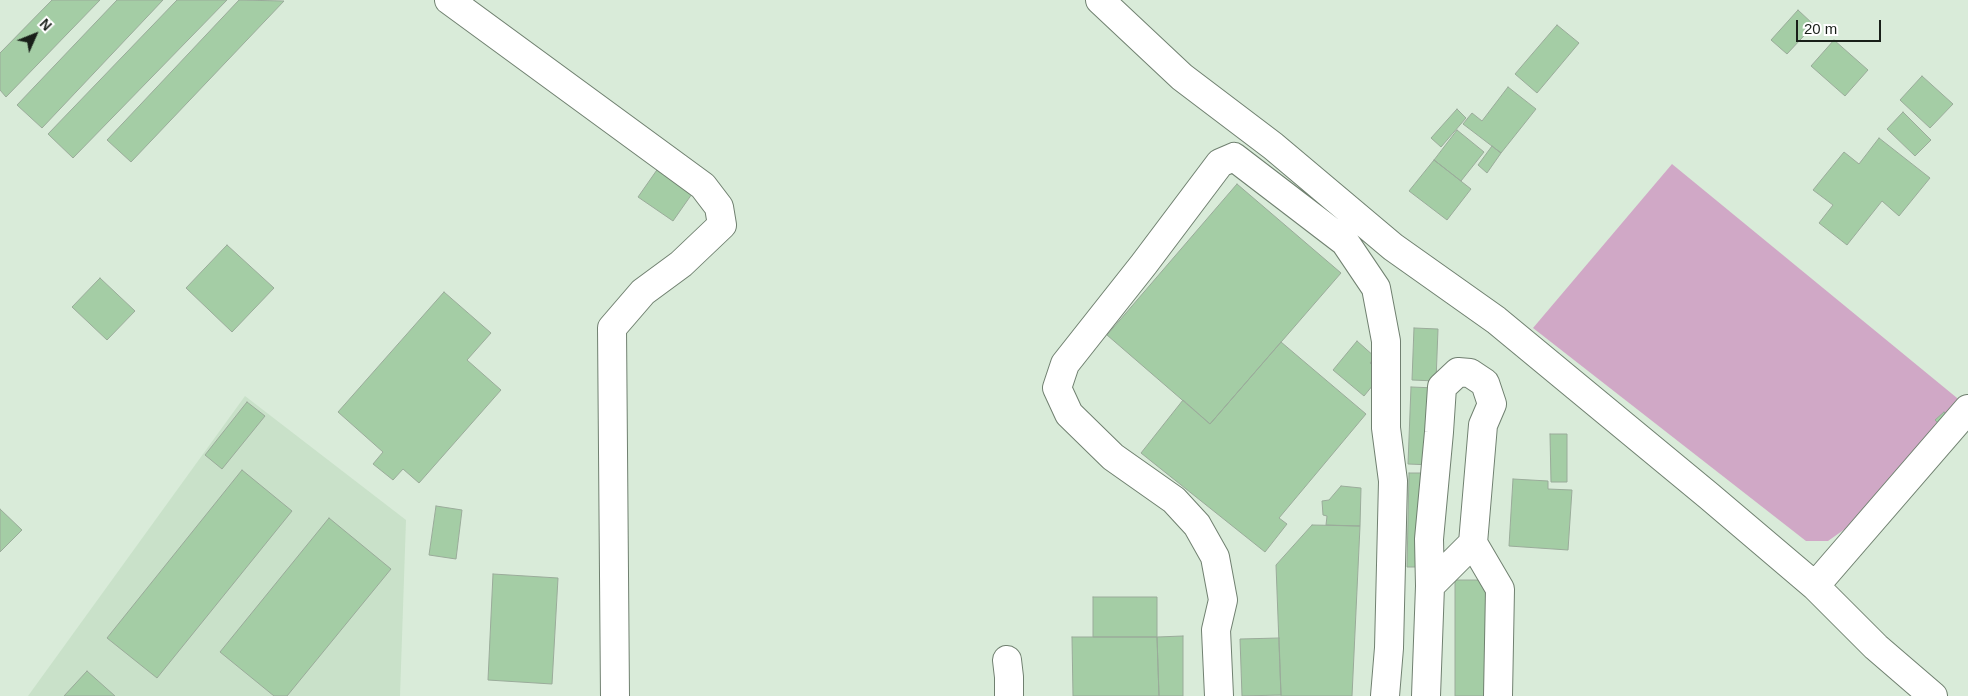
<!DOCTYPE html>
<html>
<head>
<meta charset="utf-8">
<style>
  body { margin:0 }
  #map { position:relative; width:1968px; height:696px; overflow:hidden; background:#d9ebd9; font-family:Arial,sans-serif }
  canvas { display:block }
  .north { position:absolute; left:10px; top:10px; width:50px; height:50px; -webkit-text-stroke:4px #fff; paint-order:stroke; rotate:46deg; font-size:14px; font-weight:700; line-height:20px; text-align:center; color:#191f19 }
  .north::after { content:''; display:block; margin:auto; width:18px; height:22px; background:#191f19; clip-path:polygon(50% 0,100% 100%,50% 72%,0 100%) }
  .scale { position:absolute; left:1796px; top:20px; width:85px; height:22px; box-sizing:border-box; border:2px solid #191f19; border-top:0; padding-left:6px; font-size:15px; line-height:18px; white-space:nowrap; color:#191f19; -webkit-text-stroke:4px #fff; paint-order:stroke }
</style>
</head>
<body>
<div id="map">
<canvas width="1968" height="696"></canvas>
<div class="north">N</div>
<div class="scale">20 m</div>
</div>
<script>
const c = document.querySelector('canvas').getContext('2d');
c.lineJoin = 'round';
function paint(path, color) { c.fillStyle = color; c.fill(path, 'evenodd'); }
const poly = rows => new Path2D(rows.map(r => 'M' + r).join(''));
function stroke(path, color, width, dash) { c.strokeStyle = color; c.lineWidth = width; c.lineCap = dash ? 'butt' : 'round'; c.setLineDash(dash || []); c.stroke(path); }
const built = poly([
  [245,396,406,520,400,696,28,696]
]);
const green = poly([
  [1672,164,1968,407,1859,519,1828,541,1806,541,1533,328]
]);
const building = poly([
  [52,0,100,0,6,97,0,90,0,53,52,0],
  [117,0,163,0,42,128,17,105,117,0],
  [177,0,227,0,73,158,48,134,177,0],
  [239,0,284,1,131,162,107,140,239,0],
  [1798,10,1814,25,1787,54,1771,40,1798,10],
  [1557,25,1579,43,1537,93,1515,74,1557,25],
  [1834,40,1868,70,1845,96,1811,66,1834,40],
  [1922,76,1953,104,1930,128,1900,100,1922,76],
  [1508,87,1536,109,1501,153,1463,124,1472,113,1482,121,1508,87],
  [1457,109,1466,118,1441,147,1431,138,1457,109],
  [1903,112,1931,140,1915,156,1887,129,1903,112],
  [1457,130,1484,152,1461,181,1434,160,1457,130],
  [1879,138,1930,178,1899,216,1882,201,1847,245,1819,223,1833,205,1813,190,1844,152,1859,164,1879,138],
  [1492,146,1501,153,1487,173,1478,165,1492,146],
  [1434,160,1471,189,1447,220,1409,191,1434,160],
  [659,167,694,191,673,221,638,197,659,167],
  [1237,184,1341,273,1210,424,1107,335,1237,184],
  [227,245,274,288,232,332,186,288,227,245],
  [100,278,135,311,107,340,72,307,100,278],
  [444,292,491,333,467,360,501,390,419,483,403,469,393,480,373,464,383,452,338,412,444,292],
  [1414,328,1438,329,1436,381,1412,380,1414,328],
  [1357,341,1375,357,1370,363,1382,374,1364,396,1333,370,1357,341],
  [1281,342,1366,414,1279,518,1287,524,1265,552,1141,453,1183,400,1210,424,1281,342],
  [1411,387,1436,388,1432,465,1408,464,1411,387],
  [247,402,265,416,222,469,205,455,247,402],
  [1944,412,1952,421,1943,428,1935,420,1944,412],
  [1550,434,1567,434,1567,482,1551,482,1550,434],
  [242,470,292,511,157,678,107,638,242,470],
  [1409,473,1429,473,1428,567,1407,567,1409,473],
  [1513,479,1548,481,1548,489,1572,490,1568,550,1509,546,1513,479],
  [1341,486,1361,488,1360,526,1326,525,1327,516,1323,515,1322,501,1329,500,1341,486],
  [436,506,462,510,456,559,429,555,436,506],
  [0,509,22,530,0,552,0,509],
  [329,518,391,569,287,696,274,696,220,652,329,518],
  [1312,525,1360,526,1352,696,1281,696,1276,565,1312,525],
  [493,574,558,578,552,684,488,680,493,574],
  [1455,580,1492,580,1492,696,1455,696,1455,580],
  [1093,597,1157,597,1157,637,1093,637,1093,597],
  [1183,636,1183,696,1159,696,1157,637,1183,636],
  [1072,637,1157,637,1159,696,1073,696,1072,637],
  [1279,638,1281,695,1242,696,1240,639,1279,638],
  [87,671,115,696,64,696,87,671]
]);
const minor = poly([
  [449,0,703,186,719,207,722,225,681,264,643,292,612,328,615,696],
  [1100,0,1182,77,1273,146,1393,247,1496,320,1709,496,1815,586,1876,647,1933,696],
  [1430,586,1473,543],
  [1815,586,1968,409],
  [1007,660,1009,677,1009,696],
  [1219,696,1216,630,1223,600,1215,557,1197,525,1174,500,1113,457,1069,414,1057,388,1065,364,1144,264,1220,163,1234,157,1345,242,1376,288,1386,341,1386,428,1393,481,1389,648,1385,696],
  [1426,696,1430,586,1429,539,1439,432,1442,387,1458,372,1470,373,1485,383,1492,404,1483,425,1473,543,1500,589,1498,696]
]);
paint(built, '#c9e1c9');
paint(green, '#d0a8c6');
paint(building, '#a4cda5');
stroke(building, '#9aab9a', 1);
stroke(minor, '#708070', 30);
stroke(minor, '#fff', 28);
</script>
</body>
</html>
